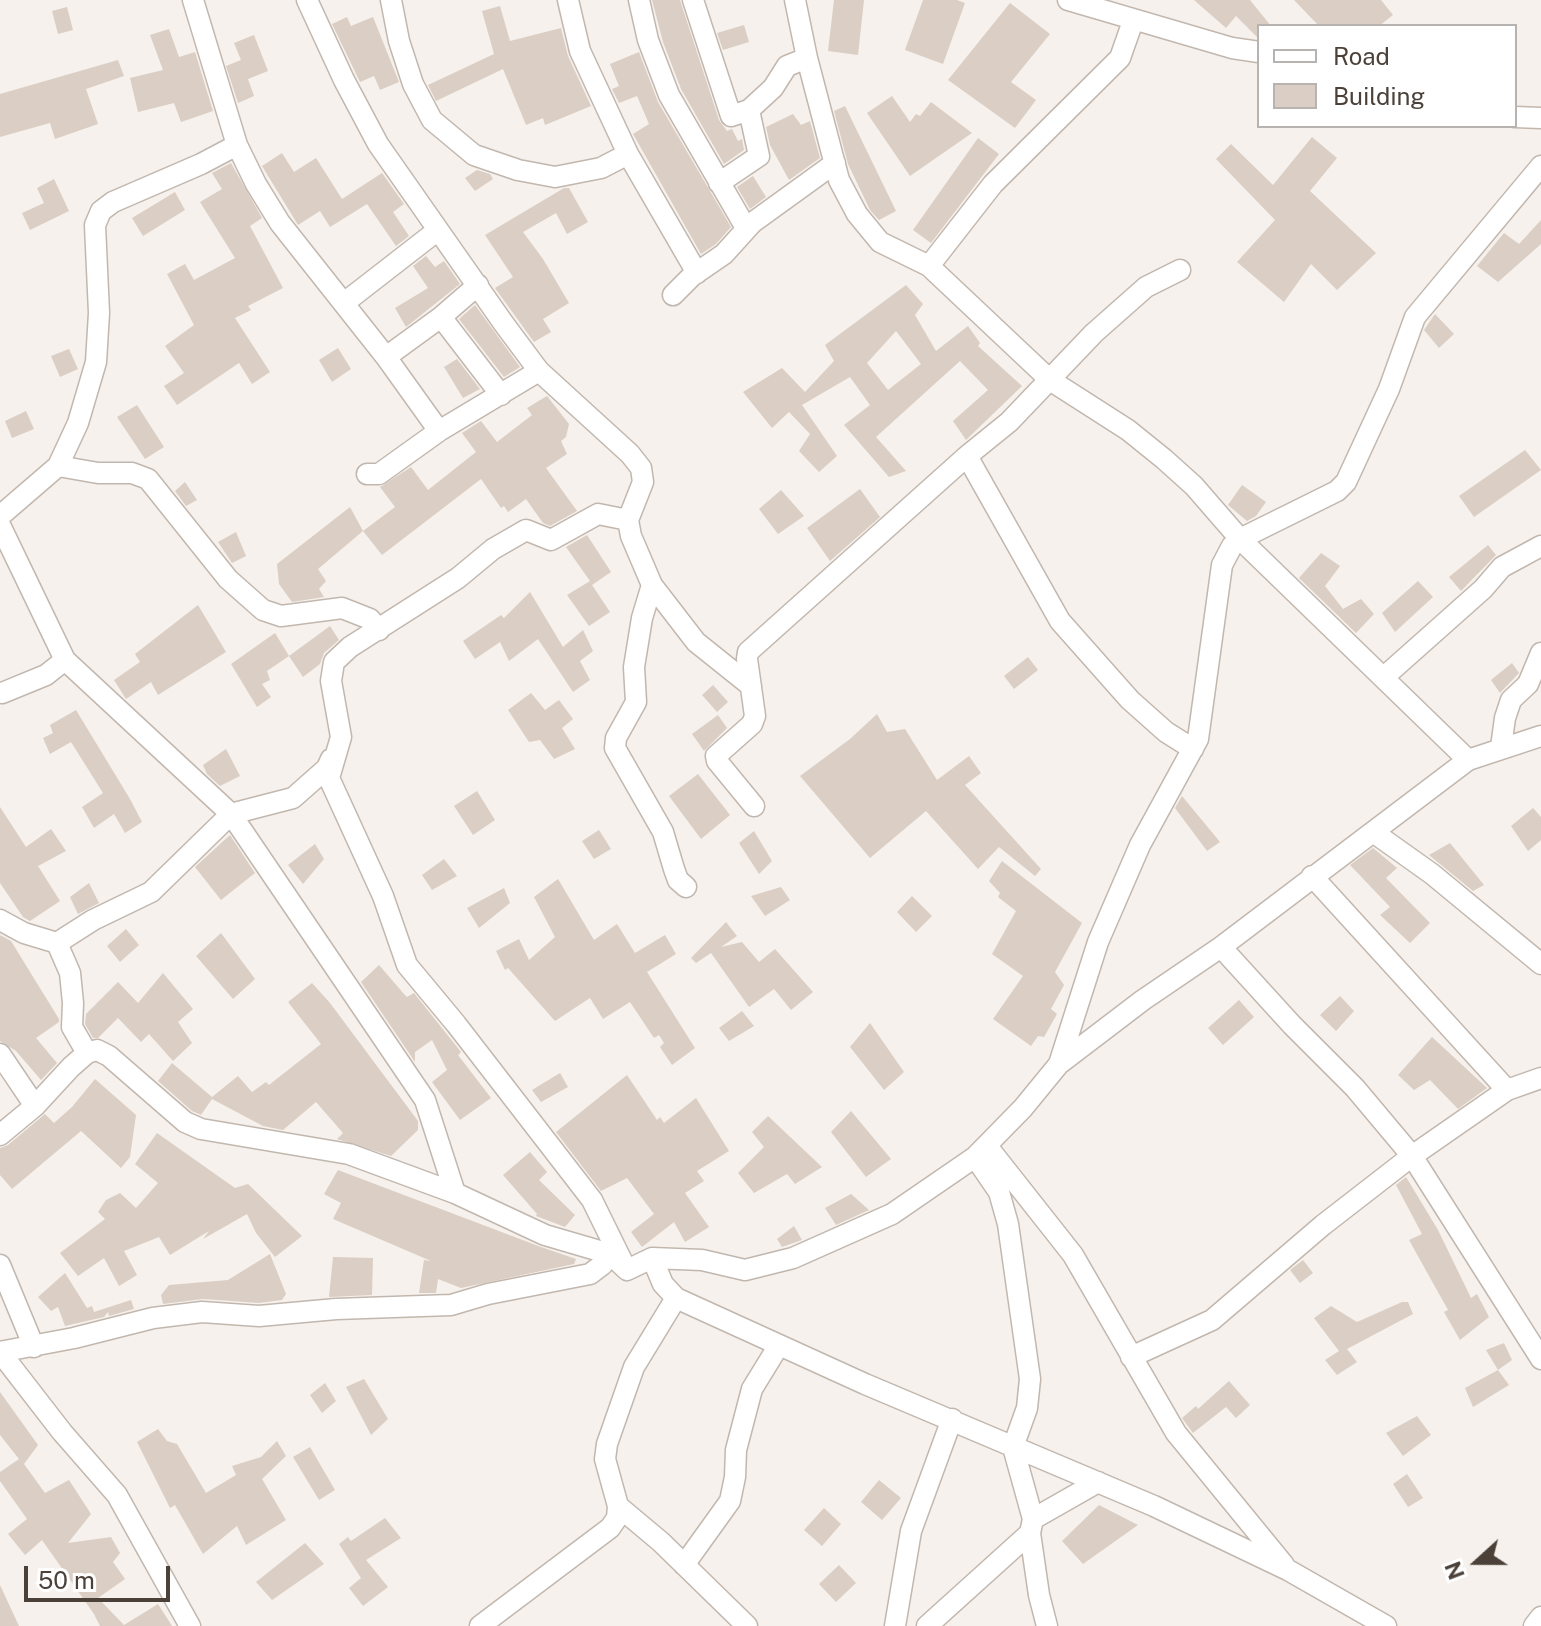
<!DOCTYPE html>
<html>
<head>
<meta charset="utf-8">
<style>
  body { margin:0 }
  #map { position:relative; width:1541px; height:1626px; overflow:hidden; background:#f6f1ec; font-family:"Public Sans",sans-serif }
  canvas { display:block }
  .legend { position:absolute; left:1257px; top:24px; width:260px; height:104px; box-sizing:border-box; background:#fff; border:2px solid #b7b3b0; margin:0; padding:10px 14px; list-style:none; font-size:24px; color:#4b4139 }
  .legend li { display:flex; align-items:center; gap:16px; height:40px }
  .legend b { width:40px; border:2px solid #b7b3b0 }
  .north { position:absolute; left:1437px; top:1522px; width:80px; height:80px; -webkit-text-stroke:6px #fff; paint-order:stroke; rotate:249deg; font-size:22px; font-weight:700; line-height:32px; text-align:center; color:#4b4139 }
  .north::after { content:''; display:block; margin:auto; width:28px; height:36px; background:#4b4139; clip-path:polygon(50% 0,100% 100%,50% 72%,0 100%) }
  .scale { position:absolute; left:24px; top:1566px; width:146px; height:36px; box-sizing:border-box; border:4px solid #4b4139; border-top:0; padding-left:10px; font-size:24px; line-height:28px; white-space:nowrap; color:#4b4139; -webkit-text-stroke:6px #fff; paint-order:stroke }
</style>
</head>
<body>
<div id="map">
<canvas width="1541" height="1626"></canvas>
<ul class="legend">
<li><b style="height:10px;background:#fff"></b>Road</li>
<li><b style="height:22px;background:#dbcec4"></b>Building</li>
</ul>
<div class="north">N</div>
<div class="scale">50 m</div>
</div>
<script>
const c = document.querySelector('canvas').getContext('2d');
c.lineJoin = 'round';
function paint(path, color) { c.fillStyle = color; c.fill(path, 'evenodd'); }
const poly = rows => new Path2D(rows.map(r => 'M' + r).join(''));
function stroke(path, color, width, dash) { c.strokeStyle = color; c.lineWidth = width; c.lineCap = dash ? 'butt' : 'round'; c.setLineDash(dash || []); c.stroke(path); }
const building = poly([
  [652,0,680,0,719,120,727,131,732,129,738,141,742,139,744,150,724,164,681,89,663,42],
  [834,0,864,0,858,55,828,51],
  [923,0,957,0,965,3,943,64,905,50],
  [1194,0,1250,0,1271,26,1259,26,1259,39,1236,16,1226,28],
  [1294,0,1381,0,1393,15,1379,26,1319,26],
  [1010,3,1050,34,1011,82,1036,100,1015,128,948,80],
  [500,6,510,41,561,28,568,56,591,106,545,125,543,118,526,125,503,69,436,101,428,85,494,54,482,11],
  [67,7,73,30,58,34,52,11],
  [347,17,351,26,373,17,399,82,380,90,374,76,360,82,332,24],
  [744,25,749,42,723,50,717,33],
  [169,29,179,57,195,52,213,111,181,122,174,103,138,112,130,78,163,70,150,35],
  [254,35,268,71,248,79,254,96,238,103,226,66,241,60,234,43],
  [639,52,658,102,731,227,716,244,701,254,633,134,649,124,637,96,619,103,612,89,619,86,610,64],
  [118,60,124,76,86,89,98,124,55,139,50,123,0,137,0,94],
  [892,96,910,122,916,114,920,116,931,102,972,133,910,176,867,113],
  [845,106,896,211,879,220,870,210,848,164,834,111],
  [793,114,801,125,810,121,820,158,789,180,770,145,766,127],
  [1312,137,1337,158,1310,191,1376,253,1337,290,1311,264,1284,302,1237,262,1275,220,1216,159,1231,144,1273,185],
  [978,138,999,154,931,243,913,230],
  [282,153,294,172,316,158,342,199,382,173,404,204,393,212,409,236,396,246,367,204,330,227,320,211,298,225,262,166],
  [231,163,262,218,250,226,283,288,248,306,251,310,235,318,270,372,252,384,239,363,177,405,164,386,184,373,165,346,194,325,167,274,185,264,194,280,235,258,200,202,222,189,212,173],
  [477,170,490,174,493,179,475,191,465,178],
  [753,176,766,197,750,209,737,187],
  [54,179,69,211,30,230,22,213,44,203,37,188],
  [564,188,569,188,588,222,567,234,556,213,523,232,543,259,569,303,543,319,551,332,534,342,495,288,513,277,485,235],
  [175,192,185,210,143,236,132,218],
  [1541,220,1541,244,1498,282,1477,266,1504,233,1519,244],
  [426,256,435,267,444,261,460,284,406,327,395,308,428,288,413,266],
  [906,285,923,304,915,315,936,351,968,326,980,343,978,346,1022,386,966,440,953,421,988,390,960,361,876,437,906,471,889,477,844,425,870,405,850,377,802,405,837,456,819,472,799,451,810,434,789,412,772,428,743,392,782,368,805,392,834,361,825,345],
  [896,331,921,364,888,390,867,363],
  [475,305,520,367,504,377,459,319],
  [1435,314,1454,334,1439,348,1424,330],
  [338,348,351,369,332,382,319,360],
  [69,349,78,369,60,377,51,356],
  [457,359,480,389,463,398,444,367],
  [547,396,569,424,566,437,561,441,567,454,546,468,577,511,550,526,543,523,526,499,508,512,504,506,501,508,481,479,382,555,363,531,395,507,380,487,411,467,428,490,476,452,462,433,481,421,497,442,532,415,527,408],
  [137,405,164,447,145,459,117,417],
  [26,411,34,429,12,438,5,421],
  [1525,450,1541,470,1474,517,1459,496],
  [185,482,197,500,186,506,175,491],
  [1242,485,1266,502,1256,516,1247,521,1228,505],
  [860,489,880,517,830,561,807,528],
  [781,490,804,516,778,534,759,509],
  [350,507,363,531,318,569,326,581,319,589,324,597,292,602,279,584,277,564],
  [236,532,246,556,232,563,218,542],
  [587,535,611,572,592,585,610,612,589,626,567,595,590,581,566,547],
  [1488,545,1496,555,1461,591,1449,577],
  [1321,553,1340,566,1325,586,1343,609,1361,599,1374,614,1356,633,1299,578],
  [1418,581,1433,597,1395,632,1382,613],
  [530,592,563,647,583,630,593,651,580,661,590,680,573,692,538,639,509,661,500,642,475,659,463,641,501,615,504,618],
  [198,605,226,652,158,695,151,682,126,699,114,680,140,662,135,654],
  [330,626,339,640,324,653,320,664,303,677,289,656],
  [275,633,289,656,267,671,270,680,262,684,271,697,257,707,231,664],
  [1028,657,1038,670,1014,689,1004,676],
  [1512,663,1519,673,1500,693,1491,680],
  [713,685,728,702,717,712,702,695],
  [531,693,545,710,559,700,573,719,562,728,575,749,554,759,540,740,529,742,508,710],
  [76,710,130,799,142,822,125,833,114,814,94,828,82,807,103,793,71,742,50,754,43,738,53,733,50,725],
  [877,714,887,732,905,729,937,780,969,756,981,773,965,785,1041,869,1035,876,999,847,978,869,926,811,870,858,800,776,850,739],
  [718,715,727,728,704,751,692,734],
  [226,749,240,776,220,786,207,774,203,765],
  [698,774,730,815,701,839,669,796],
  [477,791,495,820,473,835,454,806],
  [1182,796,1220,842,1207,851,1175,808],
  [0,807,26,847,51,829,66,851,38,866,60,901,30,921,23,917,0,883],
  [1533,808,1541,817,1541,840,1528,851,1511,826],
  [599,830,611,849,594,859,582,841],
  [754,831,772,861,759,874,739,843],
  [230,835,255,873,221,900,195,867],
  [1450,843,1484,885,1473,891,1429,855],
  [315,844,324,859,303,884,288,865],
  [1373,848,1397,868,1386,878,1430,923,1410,943,1380,915,1390,907,1350,865],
  [444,859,457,876,432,890,422,875],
  [1002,861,1082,923,1055,972,1064,985,1051,1009,1057,1014,1044,1037,1038,1036,1031,1046,993,1019,1023,976,992,954,1016,911,998,897,1000,893,989,881],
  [558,879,594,940,617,924,635,953,665,935,676,954,647,972,695,1048,672,1065,660,1047,664,1043,659,1035,654,1038,630,1002,603,1019,590,998,555,1021,508,968,505,970,496,951,519,939,529,960,555,937,534,897],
  [89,883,99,903,78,914,70,897],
  [781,887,790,900,765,916,751,896],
  [504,888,510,903,479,928,467,908],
  [912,896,932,916,916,932,897,912],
  [726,922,737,936,721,947,742,942,759,962,775,949,813,992,791,1010,774,989,749,1007,711,953,696,963,691,958],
  [126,929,139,945,120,962,107,946],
  [221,933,255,979,233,999,196,956],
  [0,935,11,941,59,1019,59,1022,36,1038,57,1063,41,1080,16,1051,0,1041],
  [379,965,404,994,407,997,414,993,461,1052,458,1055,491,1098,460,1120,432,1082,447,1070,432,1040,415,1052,415,1062,361,982],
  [163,973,193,1009,178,1022,192,1043,173,1061,149,1034,141,1042,118,1018,98,1038,93,1038,85,1024,86,1014,118,982,138,1003],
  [312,983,330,1003,418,1121,418,1130,391,1156,337,1139,343,1133,316,1102,283,1130,263,1126,212,1099,201,1115,192,1111,158,1081,172,1063,212,1097,238,1076,252,1092,266,1082,269,1085,321,1044,288,1002],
  [1340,996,1354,1011,1336,1031,1320,1015],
  [1239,1000,1254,1017,1223,1045,1208,1028],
  [742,1011,754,1026,729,1041,719,1028],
  [870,1023,904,1072,884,1090,850,1047],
  [1432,1037,1487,1088,1458,1109,1430,1080,1414,1090,1398,1075],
  [560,1073,568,1087,541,1102,532,1090],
  [627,1075,657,1120,660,1117,664,1123,696,1098,729,1151,697,1171,704,1181,685,1193,709,1227,685,1242,674,1222,642,1247,631,1232,654,1214,627,1178,601,1191,556,1132],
  [95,1079,136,1115,130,1157,121,1168,81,1131,12,1189,0,1175,0,1148,8,1145,45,1114,54,1123,72,1107],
  [851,1111,891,1159,866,1177,831,1132],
  [768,1116,822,1167,795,1184,787,1174,754,1193,738,1173,764,1147,752,1132],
  [157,1133,235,1188,248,1184,302,1236,275,1257,256,1233,247,1214,203,1239,209,1231,170,1255,159,1237,124,1251,137,1275,119,1286,104,1258,78,1276,60,1253,105,1219,98,1212,106,1200,120,1193,136,1208,158,1183,135,1164],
  [530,1152,547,1172,539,1180,575,1215,565,1227,536,1216,537,1214,503,1175],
  [338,1170,541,1247,576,1259,574,1264,461,1288,438,1279,436,1293,419,1293,424,1260,431,1261,333,1219,341,1203,324,1194],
  [1406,1177,1438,1230,1471,1298,1477,1294,1489,1317,1460,1340,1444,1312,1448,1310,1409,1240,1422,1234,1396,1185],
  [851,1194,869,1210,836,1225,825,1208],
  [794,1226,802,1240,782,1247,777,1239],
  [270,1254,286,1294,282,1300,259,1303,203,1299,163,1304,161,1295,169,1285,228,1280],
  [333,1257,373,1258,372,1295,329,1297],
  [1303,1260,1313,1273,1300,1283,1290,1270],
  [65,1273,87,1308,92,1306,94,1312,131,1300,134,1309,109,1316,108,1312,104,1317,65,1326,58,1307,51,1311,38,1297],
  [1402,1302,1408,1302,1413,1314,1347,1349,1357,1362,1337,1375,1325,1360,1339,1351,1314,1318,1331,1306,1357,1322],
  [1504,1343,1512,1360,1498,1370,1486,1350],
  [1498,1370,1509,1385,1473,1407,1465,1388],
  [364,1379,388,1419,371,1435,346,1387],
  [1229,1381,1250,1405,1236,1418,1226,1407,1193,1433,1182,1418,1196,1406,1198,1409],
  [325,1383,336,1401,322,1413,310,1395],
  [0,1392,38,1445,24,1464,45,1493,69,1480,91,1514,68,1543,111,1537,120,1553,113,1562,125,1579,98,1598,124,1625,158,1604,172,1626,100,1626,94,1614,42,1540,25,1555,8,1534,27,1519,0,1481,0,1472,19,1459,0,1435],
  [1417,1416,1431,1435,1403,1456,1386,1433],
  [158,1429,167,1441,177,1444,206,1493,236,1475,232,1466,261,1457,277,1441,286,1456,262,1479,286,1520,246,1545,237,1526,203,1554,175,1505,170,1508,137,1442],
  [310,1447,335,1490,319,1500,293,1457],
  [1407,1474,1423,1498,1408,1507,1393,1484],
  [879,1480,901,1498,882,1520,861,1502],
  [1099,1505,1138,1525,1083,1564,1062,1541],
  [824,1508,841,1524,822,1546,804,1530],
  [385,1518,401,1538,366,1560,388,1587,363,1606,349,1588,361,1578,339,1544,348,1537,351,1541],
  [305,1543,324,1564,272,1600,256,1582],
  [839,1565,856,1583,836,1602,819,1584],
  [0,1585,19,1626,0,1626]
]);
const minor = poly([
  [193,0,237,145,256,184,280,223,386,357,439,431,539,371],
  [307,0,344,80,378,144,504,324,539,371,630,454,641,468,643,482,628,520,631,536,652,585,696,642,751,686],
  [391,0,399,41,413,84,432,120,474,155,518,170,555,177,601,168,628,154],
  [568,0,580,51,628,154,697,273],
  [639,0,648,40,669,95,746,228],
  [693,0,731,116,749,110],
  [795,0,807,58,839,180,857,214,880,242,929,266,1050,380,1128,430,1164,459,1194,486,1240,539,1468,760],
  [1068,0,1232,48,1259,52],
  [1515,117,1541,118],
  [719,183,759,156,749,110,773,88,787,66,807,58],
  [929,266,993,184,1120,58,1133,21],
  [673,295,692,276,724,254,752,223,835,163],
  [344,303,438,230],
  [441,317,501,395],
  [386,357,441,317,478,285],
  [967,456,1060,621,1130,700,1166,732,1193,749],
  [58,466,98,473,132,473,148,479,228,579,263,610,281,616,342,608,370,619,379,630],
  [367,474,379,474,439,431],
  [0,516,58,466,78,423,96,362,99,313,95,225,101,211,113,202,201,164,237,145],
  [0,525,65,660,46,675,2,693],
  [652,585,642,618,634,667,636,702,616,738,615,748,663,832,674,869,678,880,686,887],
  [65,660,231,814,425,1100,455,1193],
  [1384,677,1483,589,1502,567,1541,546],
  [1501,747,1505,718,1511,700,1528,684,1541,653],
  [754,806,717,761,716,756,752,724,755,716,747,659,748,652,967,456,1009,422,1094,333,1146,287,1180,270],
  [1373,832,1432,874,1541,964],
  [1312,876,1507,1090],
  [0,920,24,933,57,943,70,973,73,1003,72,1027,87,1053],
  [57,943,93,920,151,892,231,814,293,798,327,768,331,759],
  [1221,947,1292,1025,1355,1088,1412,1156,1541,1359],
  [0,1054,35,1106],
  [1059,1064,1098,942,1140,845,1198,739,1222,565,1232,546,1240,539,1337,491,1346,482,1389,389,1415,317,1541,166],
  [0,1135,35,1106,71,1067,87,1053,97,1050,109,1056,185,1122,201,1129,349,1154,455,1193,545,1235,610,1254,627,1270,652,1258,702,1260,745,1270,793,1258,892,1214,975,1157,1023,1108,1059,1064,1143,1000,1221,947,1468,760,1541,736],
  [987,1146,1073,1255,1176,1433,1284,1565],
  [975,1157,999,1192,1008,1224,1030,1379,1027,1408,1013,1447,1033,1519],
  [652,1258,663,1284,676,1298,865,1384,1154,1506,1288,1570,1386,1626],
  [623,1263,592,1200,456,1024,407,965,383,896,329,778,341,737,331,681,334,662,350,647,458,578,493,549,526,530,551,540,598,514,628,520],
  [0,1265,34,1347],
  [0,1352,74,1338,153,1318,202,1312,259,1316,336,1309,451,1305,488,1294,590,1274,602,1265,610,1254],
  [0,1352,62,1432,117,1495,190,1626],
  [1131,1357,1212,1320,1323,1225,1412,1156,1507,1090,1541,1078],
  [618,1506,661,1542,747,1626],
  [684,1565,730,1501,735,1477,736,1450,752,1389,779,1345],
  [480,1626,610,1528,617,1518,618,1506,605,1459,607,1444,634,1367,676,1298],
  [895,1626,911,1531,952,1419],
  [927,1626,1030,1533],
  [1047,1626,1039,1595,1030,1533,1033,1519,1098,1482],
  [1534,1626,1541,1617]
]);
paint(building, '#dbcec4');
stroke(minor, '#c2b7ae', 23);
stroke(minor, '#fff', 20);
</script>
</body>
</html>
